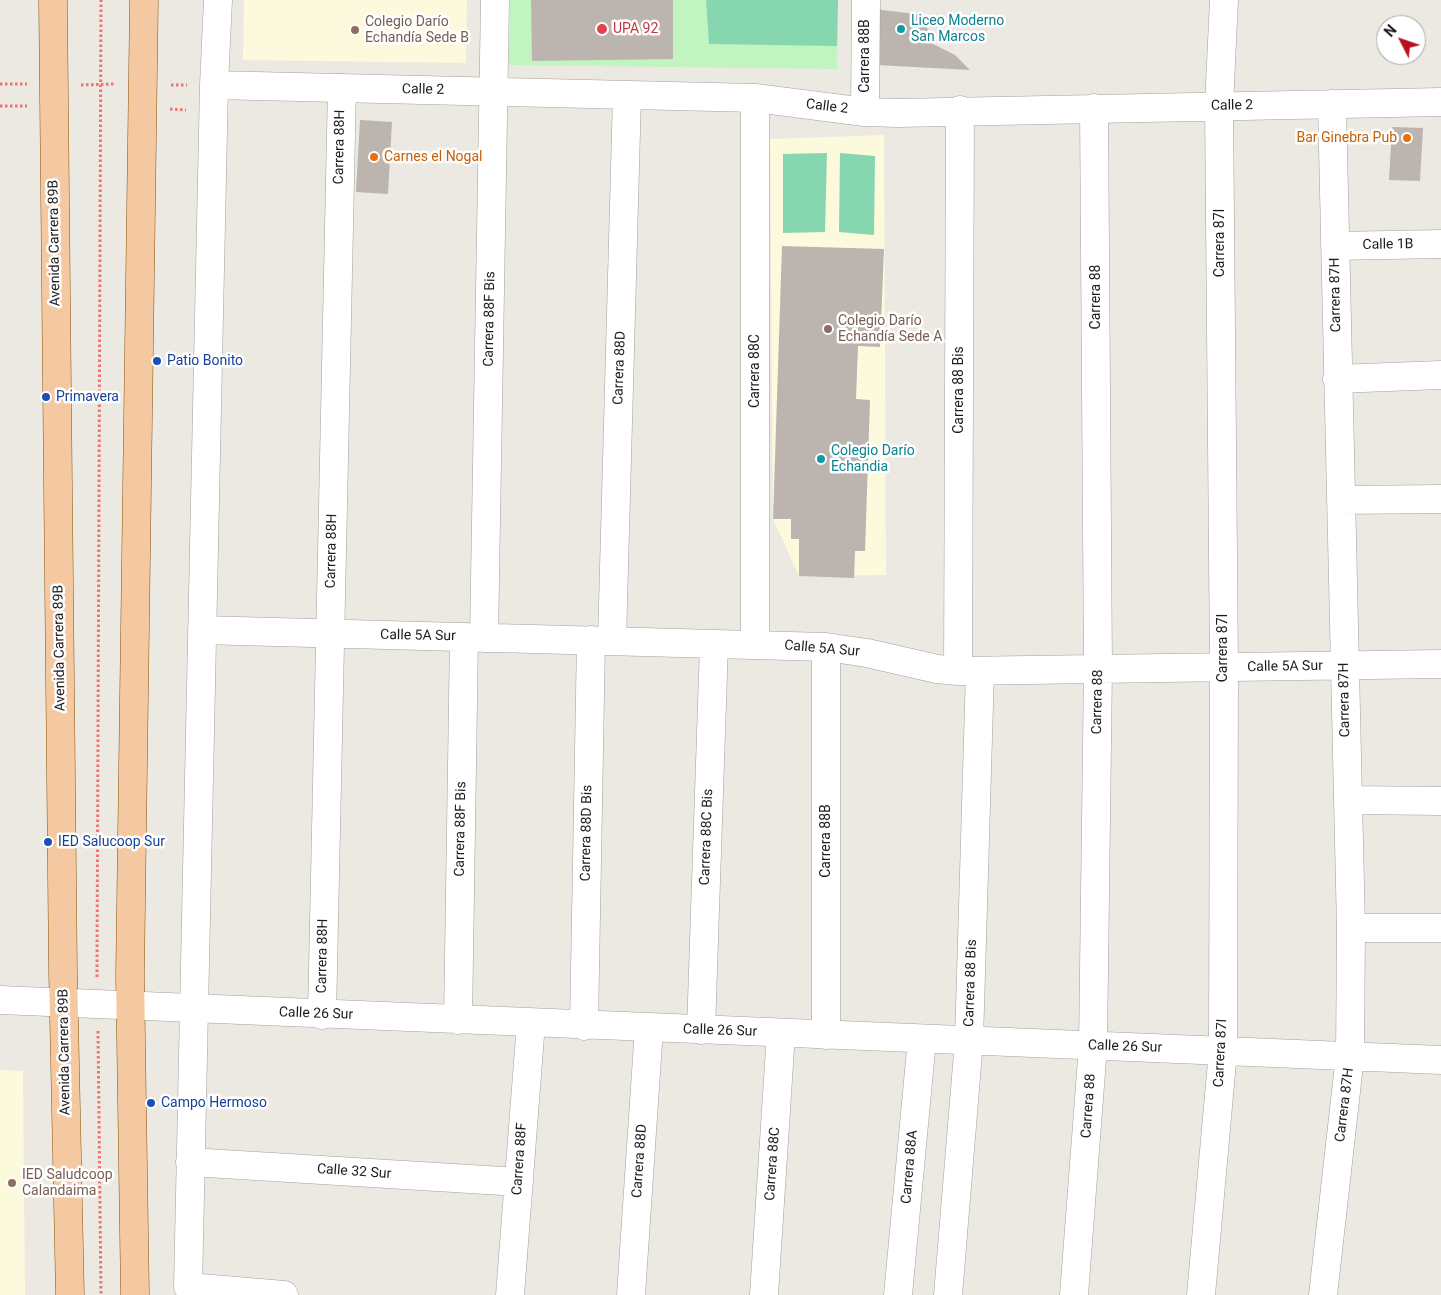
<!DOCTYPE html>
<html>
<head>
<meta charset="utf-8">
<style>
  body { margin:0 }
  #map { position:relative; width:1441px; height:1295px; overflow:hidden; background:#ece8e2; font-family:Roboto,sans-serif }
  canvas { display:block }
  .north { position:absolute; left:1376px; top:15px; width:50px; height:50px; box-sizing:border-box; background:#fff; border:1px solid #a4a4a4; border-radius:50%; rotate:311deg; font-size:14px; font-weight:700; line-height:20px; text-align:center; color:#1c1c1c }
  .north::after { content:''; display:block; margin:auto; width:18px; height:22px; background:#b8101e; clip-path:polygon(50% 0,100% 100%,50% 72%,0 100%) }
</style>
</head>
<body>
<div id="map">
<canvas width="1441" height="1295"></canvas>
<div class="north">N</div>
</div>
<script>
const c = document.querySelector('canvas').getContext('2d');
c.lineJoin = 'round';
function paint(path, color) { c.fillStyle = color; c.fill(path, 'evenodd'); }
const poly = rows => new Path2D(rows.map(r => 'M' + r).join(''));
function stroke(path, color, width, dash) { c.strokeStyle = color; c.lineWidth = width; c.lineCap = dash ? 'butt' : 'round'; c.setLineDash(dash || []); c.stroke(path); }
function drawText(font, color, halo, rows, align = 'center') {
  c.font = font + ' Roboto,sans-serif'; c.lineWidth = 5; c.setLineDash([]); c.textBaseline = 'middle'; c.strokeStyle = halo; c.fillStyle = color; for (const [text, x, y, turn = 0] of rows) {
    c.save(); c.translate(x, y); c.rotate((+turn || 0) * Math.PI / 180); c.textAlign = isNaN(turn) ? turn : align; if (halo) c.strokeText(text, 0, 0); c.fillText(text, 0, 0); c.restore();
  }
}
const education = poly([
  [244,0,467,0,466,63,243,60],
  [884,135,886,575,799,576,773,519,770,139],
  [0,1070,23,1071,25,1295,0,1295]
]);
const park = poly([
  [510,0,838,0,837,69,509,65]
]);
const pitch = poly([
  [706,0,838,0,837,46,709,44],
  [827,153,825,232,783,233,783,154],
  [840,153,875,156,874,235,839,232]
]);
const building = poly([
  [531,0,673,0,673,59,532,61],
  [874,9,924,15,931,43,955,55,970,70,877,65],
  [360,120,392,122,388,194,356,192],
  [1392,127,1423,128,1420,181,1389,180],
  [782,246,884,249,880,347,858,346,856,399,870,400,865,551,855,551,854,578,799,576,799,539,791,539,791,519,773,519]
]);
const path = poly([
  [0,84,27,84],
  [81,85,114,84],
  [171,85,187,85],
  [0,106,27,106],
  [170,109,186,110],
  [97,977,101,0],
  [98,1031,101,1295]
]);
const minor = poly([
  [218,0,214,85,188,1287,284,1295],
  [214,85,755,98,865,112,898,113,1441,102],
  [755,98,755,645],
  [865,112,866,0],
  [1335,246,1441,244],
  [1337,379,1441,375],
  [1341,500,1441,499],
  [202,630,826,647,867,653,937,669,958,671,1441,664],
  [484,638,495,0],
  [612,641,627,95],
  [826,647,826,1035],
  [958,671,960,110],
  [1348,800,1441,801],
  [1351,928,1441,928],
  [0,1000,1441,1060],
  [322,1015,342,88],
  [458,1020,464,637],
  [584,1026,591,640],
  [701,1030,714,644],
  [190,1162,519,1182],
  [510,1295,531,1023],
  [631,1295,649,1028],
  [764,1295,781,1033],
  [898,1295,922,1039],
  [948,1295,969,1041,980,671],
  [1074,1295,1093,1046,1098,669,1094,108],
  [1201,1295,1223,1051,1224,668,1219,106,1224,0],
  [1323,1295,1350,1056,1351,928,1332,104]
]);
const major = poly([
  [53,0,63,971,70,1295],
  [135,1295,130,975,144,0]
]);
const markers = [
  [602,29,6,"#e0444e"],
  [901,29,5,"#0f9aa8"],
  [355,30,5,"#8d6e63"],
  [1407,138,5,"#e8710a"],
  [374,157,5,"#e8710a"],
  [828,329,5,"#8d6e63"],
  [157,361,5,"#1a4fb4"],
  [46,397,5,"#1a4fb4"],
  [821,459,5,"#0f9aa8"],
  [48,842,5,"#1a4fb4"],
  [151,1103,5,"#1a4fb4"],
  [12,1183,5,"#8d6e63"]
];
const cultureNames = [
  ["Liceo Moderno",911,21],
  ["San Marcos",911,37],
  ["Colegio Darío",831,451],
  ["Echandia",831,467]
];
const educationNames = [
  ["Colegio Darío",365,22],
  ["Echandía Sede B",365,38],
  ["Colegio Darío",838,321],
  ["Echandía Sede A",838,337],
  ["IED Saludcoop",22,1175],
  ["Calandaima",22,1191]
];
const healthNames = [
  ["UPA 92",613,29]
];
const streetNames = [
  ["Carrera 88B",865,56,-90],
  ["Calle 2",423,90,1],
  ["Calle 2",1232,106,-1],
  ["Calle 2",827,107,7],
  ["Carrera 88H",340,147,-89],
  ["Avenida Carrera 89B",55,243,-91],
  ["Carrera 87I",1220,243,-90],
  ["Calle 1B",1388,245,-1],
  ["Carrera 87H",1336,295,-91],
  ["Carrera 88",1096,297,-90],
  ["Carrera 88F Bis",490,319,-89],
  ["Carrera 88D",620,368,-88],
  ["Carrera 88C",755,371,-90],
  ["Carrera 88 Bis",959,390,-90],
  ["Carrera 88H",332,551,-89],
  ["Calle 5A Sur",418,636,1],
  ["Avenida Carrera 89B",60,648,-91],
  ["Carrera 87I",1223,648,-90],
  ["Calle 5A Sur",822,649,5],
  ["Calle 5A Sur",1285,667,-1],
  ["Carrera 87H",1345,700,-91],
  ["Carrera 88",1098,702,-89],
  ["Carrera 88F Bis",461,829,-89],
  ["Carrera 88D Bis",587,833,-89],
  ["Carrera 88C Bis",707,837,-88],
  ["Carrera 88B",826,841,-90],
  ["Carrera 88H",323,956,-89],
  ["Carrera 88 Bis",971,983,-88],
  ["Calle 26 Sur",316,1014,2],
  ["Calle 26 Sur",720,1031,2],
  ["Calle 26 Sur",1125,1047,2],
  ["Avenida Carrera 89B",65,1052,-91],
  ["Carrera 87I",1221,1053,-87],
  ["Carrera 87H",1345,1105,-83],
  ["Carrera 88",1089,1106,-86],
  ["Carrera 88F",520,1159,-86],
  ["Carrera 88D",640,1161,-86],
  ["Carrera 88C",773,1164,-86],
  ["Carrera 88A",910,1167,-85],
  ["Calle 32 Sur",354,1172,4]
];
const foodNames = [
  ["Bar Ginebra Pub",1397,138],
  ["Carnes el Nogal",384,157,"left"]
];
const transitNames = [
  ["Patio Bonito",167,361],
  ["Primavera",56,397],
  ["IED Salucoop Sur",58,842],
  ["Campo Hermoso",161,1103]
];
paint(education, '#fcf9dc');
paint(park, '#c1f4c1');
paint(pitch, '#86d6b0');
paint(building, '#bcb4af');
stroke(minor, '#a0a0a0', 29);
stroke(major, '#88540c', 29);
stroke(path, '#ee7472', 3, [2.5, 2.5]);
stroke(minor, '#fff', 28);
stroke(major, '#f4c8a0', 28);
for (const [x, y, r, color] of markers) { const dot = new Path2D(); dot.arc(x, y, r, 0, 2 * Math.PI); c.fillStyle = color; c.fill(dot); stroke(dot, '#fff', 2); }
drawText('14px', '#0d838f', '#fff', cultureNames, 'left');
drawText('14px', '#785e54', '#fff', educationNames, 'left');
drawText('14px', '#be3a42', '#fff', healthNames, 'left');
drawText('14px', '#1c1c1c', '#fff', streetNames);
drawText('14px', '#c56008', '#fff', foodNames, 'right');
drawText('14px', '#164399', '#fff', transitNames, 'left');
</script>
</body>
</html>
